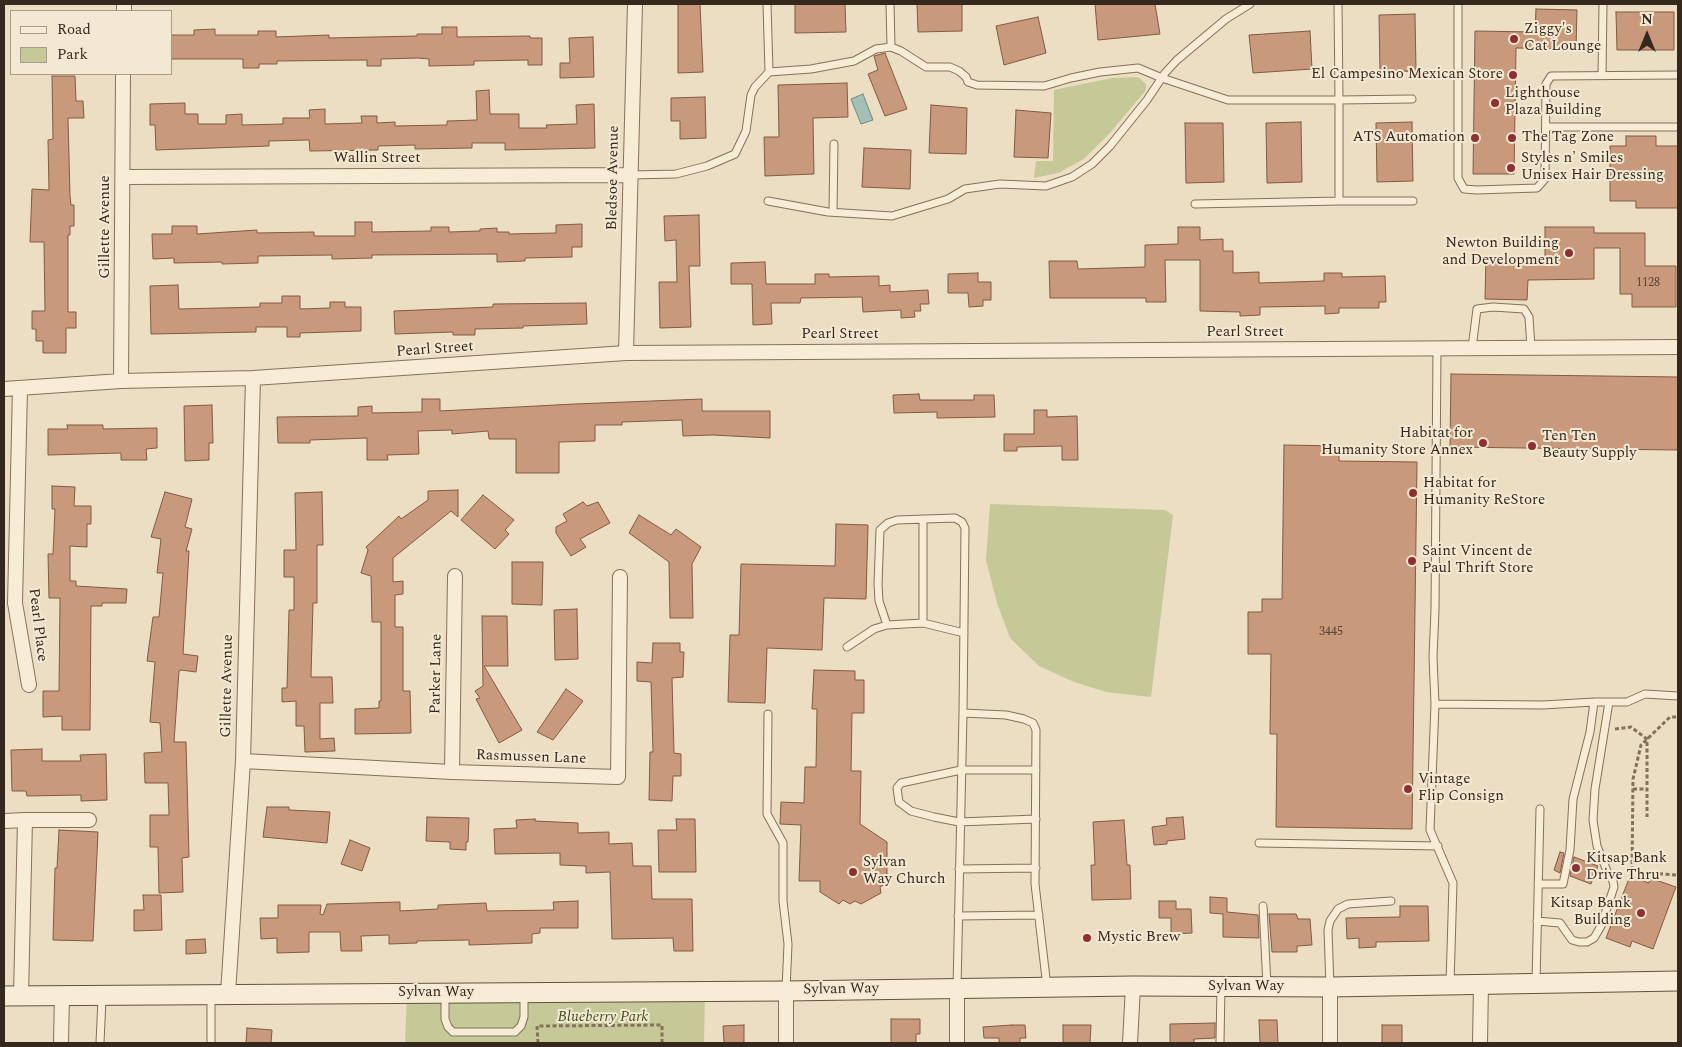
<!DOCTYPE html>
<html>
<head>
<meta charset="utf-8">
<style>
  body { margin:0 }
  #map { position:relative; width:1682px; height:1047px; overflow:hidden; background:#ebdec3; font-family:Spectral,serif }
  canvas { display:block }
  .frame { position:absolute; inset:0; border:5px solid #35291e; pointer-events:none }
  .legend { position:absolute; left:10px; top:10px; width:162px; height:65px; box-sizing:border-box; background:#f3e9d2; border:1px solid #a79c8a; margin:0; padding:6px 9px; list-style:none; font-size:15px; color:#35291e }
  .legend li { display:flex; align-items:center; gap:10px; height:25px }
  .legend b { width:25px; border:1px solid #a79c8a }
  .north { position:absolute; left:1622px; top:10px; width:50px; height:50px; -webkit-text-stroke:4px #f3e9d2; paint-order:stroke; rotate:0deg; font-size:14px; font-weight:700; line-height:20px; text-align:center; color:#35291e }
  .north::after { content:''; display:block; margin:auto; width:18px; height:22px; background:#35291e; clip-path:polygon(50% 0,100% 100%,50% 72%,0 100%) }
</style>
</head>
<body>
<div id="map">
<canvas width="1682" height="1047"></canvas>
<div class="frame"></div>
<ul class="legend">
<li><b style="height:6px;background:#f7ecd6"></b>Road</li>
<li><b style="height:14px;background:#c5c998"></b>Park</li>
</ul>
<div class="north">N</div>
</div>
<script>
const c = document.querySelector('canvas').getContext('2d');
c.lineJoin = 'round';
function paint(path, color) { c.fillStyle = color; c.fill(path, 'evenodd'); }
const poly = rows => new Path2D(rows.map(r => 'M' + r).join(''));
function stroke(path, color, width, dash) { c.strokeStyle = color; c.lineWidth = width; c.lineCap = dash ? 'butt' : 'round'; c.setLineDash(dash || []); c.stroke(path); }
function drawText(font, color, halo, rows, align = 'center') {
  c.font = font + ' Spectral,serif'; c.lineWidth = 4; c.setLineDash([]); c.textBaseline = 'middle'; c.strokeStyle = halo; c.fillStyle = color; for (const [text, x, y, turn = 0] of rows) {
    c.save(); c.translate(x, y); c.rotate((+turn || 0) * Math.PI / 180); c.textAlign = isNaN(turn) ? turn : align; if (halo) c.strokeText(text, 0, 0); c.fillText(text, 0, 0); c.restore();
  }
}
const green = poly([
  [1138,77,1146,84,1146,90,1110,133,1084,159,1058,173,1034,178,1036,161,1053,161,1054,90,1112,78],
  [990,504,1165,510,1173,515,1151,697,1106,692,1074,682,1039,666,1010,638,997,603,986,560],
  [705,991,704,1043,405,1043,407,993]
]);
const water = poly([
  [863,94,873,120,861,124,851,99,863,94]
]);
const building = poly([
  [678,4,700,4,703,72,678,73,678,4],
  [795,4,845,4,846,32,795,33,795,4],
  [917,4,962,4,962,31,918,32,917,4],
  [1095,4,1155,4,1160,34,1098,40,1095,4],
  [1536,9,1577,10,1576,49,1516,48,1514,174,1473,174,1475,31,1535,32,1536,9],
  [1616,12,1674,12,1674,50,1617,50,1616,12],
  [1415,14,1416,71,1380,72,1379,15,1415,14],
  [1038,17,1046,53,1004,65,996,26,1038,17],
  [442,27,457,27,457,37,530,36,530,38,542,38,542,65,528,65,528,60,474,61,474,65,429,66,429,59,418,58,381,59,381,66,367,66,367,60,277,61,277,64,259,64,259,68,243,68,243,59,171,59,171,35,194,35,194,30,215,29,215,35,258,35,258,31,276,31,276,37,329,35,329,38,417,36,417,34,442,34,442,27],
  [1310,31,1312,69,1253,73,1249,35,1310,31],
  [593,37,594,77,560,78,560,63,570,63,569,38,593,37],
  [885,53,907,109,885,116,868,74,878,70,874,56,885,53],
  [52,76,75,76,76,101,83,101,84,118,68,118,70,196,71,205,74,205,74,226,70,226,70,235,68,235,68,312,76,312,76,328,66,328,66,353,43,353,43,341,36,341,36,329,32,329,32,311,45,311,44,242,30,242,32,189,49,190,48,140,53,139,52,76],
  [847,83,848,117,813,118,814,174,765,176,764,137,779,137,778,85,847,83],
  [489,90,490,114,519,114,519,128,547,128,546,125,577,124,576,105,594,104,595,148,505,150,505,143,472,143,472,148,415,149,415,145,378,146,378,150,310,151,309,140,269,141,269,146,156,150,155,125,150,125,150,104,185,103,185,114,198,114,198,124,226,124,226,115,242,114,242,125,283,124,283,118,310,118,309,110,325,109,325,124,362,123,361,116,377,116,377,123,395,122,395,126,447,125,447,121,477,120,476,91,489,90],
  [705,97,706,138,680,139,680,121,671,121,671,98,705,97],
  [931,105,967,108,966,154,929,153,931,105],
  [1016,110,1051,113,1048,158,1014,157,1016,110],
  [1301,122,1302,182,1267,183,1266,123,1301,122],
  [1412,122,1413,181,1377,182,1376,123,1412,122],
  [1185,123,1223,123,1224,182,1186,183,1185,123],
  [1626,136,1656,136,1656,146,1678,146,1678,208,1636,208,1636,201,1610,201,1610,146,1626,146,1626,136],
  [864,148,911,150,910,189,862,187,864,148],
  [699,215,700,266,689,266,691,327,660,328,659,282,677,282,676,240,665,241,664,216,699,215],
  [355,222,372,222,372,232,431,231,431,227,449,227,449,232,480,231,480,229,497,228,497,232,509,232,509,234,556,233,556,225,582,224,582,247,572,247,572,257,525,258,525,261,497,262,497,254,372,255,372,258,332,259,332,255,258,256,258,263,222,264,222,262,174,263,174,258,153,259,152,234,172,234,172,226,197,226,197,234,257,230,257,233,314,232,314,236,355,236,355,222],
  [1178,227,1200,227,1200,240,1223,239,1223,251,1233,251,1233,273,1259,272,1259,283,1324,281,1324,273,1342,273,1342,277,1385,276,1386,302,1379,302,1379,308,1339,308,1339,313,1325,314,1325,306,1260,307,1260,315,1240,316,1240,312,1200,311,1200,260,1165,260,1166,302,1146,302,1146,298,1050,298,1049,261,1077,261,1078,269,1145,267,1145,245,1178,244,1178,227],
  [1545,227,1594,227,1594,233,1645,233,1645,266,1676,266,1676,307,1632,307,1632,294,1620,294,1620,248,1594,248,1594,279,1528,280,1527,300,1485,299,1486,256,1545,258,1545,227],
  [765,262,766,284,815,284,815,274,829,274,829,277,879,276,879,286,890,285,890,292,928,290,929,304,920,304,921,311,914,311,915,317,901,318,901,310,863,312,862,297,801,298,800,303,771,303,772,324,753,325,752,284,731,284,731,263,765,262],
  [978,273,978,282,991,282,991,300,983,300,983,306,969,307,968,293,948,293,948,274,978,273],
  [178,285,179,309,260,307,260,303,282,303,282,296,300,296,300,309,330,308,330,302,345,302,345,307,361,307,361,331,300,333,300,337,287,337,287,327,256,327,256,332,151,334,150,286,178,285],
  [586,303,587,324,523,326,523,328,475,329,475,335,453,335,453,332,395,334,394,311,493,307,493,304,586,303],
  [1451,374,1678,377,1678,450,1450,447,1451,374],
  [919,394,920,400,974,400,974,395,994,395,995,417,937,418,937,412,894,413,893,395,919,394],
  [422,399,440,399,440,411,575,404,702,399,702,411,770,411,770,438,713,435,683,436,682,420,622,422,622,425,595,425,595,441,559,442,559,473,516,473,516,439,489,439,488,431,452,434,452,430,418,431,419,454,387,455,388,460,367,460,367,438,310,440,310,443,278,443,277,417,358,416,358,407,372,406,372,413,422,412,422,399],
  [212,405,213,443,209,443,209,460,185,461,184,406,212,405],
  [1034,410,1047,410,1047,417,1077,416,1078,460,1062,460,1062,446,1017,447,1017,451,1004,451,1004,434,1034,434,1034,410],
  [67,425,103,425,103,429,157,428,157,448,146,449,147,460,121,460,121,453,48,455,48,429,68,429,67,425],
  [1284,445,1339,446,1339,461,1417,462,1412,829,1276,827,1277,734,1270,734,1271,654,1248,654,1248,612,1262,612,1262,599,1282,599,1284,445],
  [52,486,75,487,74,506,91,506,91,524,87,524,87,547,70,546,70,581,76,581,76,586,127,589,126,603,102,603,102,606,91,606,90,730,62,730,62,716,43,717,43,691,59,691,60,598,49,598,48,554,53,554,55,509,52,509,52,486],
  [458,490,458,517,451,511,393,558,393,582,403,581,403,594,395,595,395,627,403,627,403,691,410,691,411,733,355,734,355,709,379,708,379,701,381,701,381,622,372,622,371,576,361,573,368,550,366,547,399,516,401,519,428,500,428,491,458,490],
  [165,492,192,499,185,527,192,529,186,551,189,551,183,654,198,656,196,672,181,670,179,671,174,742,186,742,189,857,182,858,183,892,159,893,158,847,150,847,150,815,169,815,168,783,145,783,144,753,162,752,160,723,150,722,155,662,147,661,153,617,159,617,163,573,157,573,161,539,151,537,165,492],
  [322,492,323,545,317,545,317,603,313,603,311,677,332,677,333,703,320,703,320,739,334,738,335,751,305,752,304,726,296,726,296,701,282,702,282,688,287,688,289,610,294,610,294,577,284,577,284,550,296,550,295,493,322,492],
  [483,495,514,520,505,530,509,534,495,549,461,520,483,495],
  [583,502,587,506,598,502,610,523,580,539,586,547,571,556,556,533,556,527,567,521,563,514,583,502],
  [639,515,671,535,676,529,701,547,692,564,693,618,670,618,669,562,629,533,639,515],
  [836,524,868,525,866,599,824,598,822,650,767,648,765,703,728,702,730,635,739,635,741,564,835,566,836,524],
  [512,562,543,562,542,605,512,604,512,562],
  [577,609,578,659,555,660,554,610,577,609],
  [482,616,507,616,508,666,484,666,522,730,499,743,476,699,480,698,475,691,483,686,482,616],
  [653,643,680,643,680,652,684,652,683,677,672,678,674,753,681,754,681,776,673,776,672,801,649,800,650,752,653,752,651,682,637,681,637,662,652,663,653,643],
  [814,670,855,671,855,680,864,680,864,713,852,713,851,771,861,771,860,824,887,842,887,883,880,887,881,893,861,904,855,901,850,904,843,900,839,904,820,892,820,881,799,881,801,825,780,824,781,802,804,803,805,767,816,767,817,709,812,709,814,670],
  [566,689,583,701,553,740,537,732,566,689],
  [42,749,42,761,81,761,80,755,106,754,107,800,81,801,81,795,27,796,26,791,12,791,11,750,42,749],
  [267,807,289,807,289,810,330,812,327,843,263,837,267,807],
  [427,817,469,818,468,842,466,842,466,850,450,849,450,842,426,841,427,817],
  [1183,817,1185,839,1167,841,1167,844,1154,845,1152,827,1167,825,1166,818,1183,817],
  [535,819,535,821,578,823,578,833,609,832,609,844,632,843,633,866,651,866,652,899,692,899,693,951,674,951,673,938,612,939,610,872,586,873,586,866,560,865,560,853,495,854,494,829,517,828,516,820,535,819],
  [676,819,695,819,696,872,659,872,658,830,677,830,676,819],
  [1124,820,1127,865,1130,865,1131,899,1092,900,1091,865,1095,865,1093,822,1124,820],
  [59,830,98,832,93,941,53,940,55,868,57,868,59,830],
  [350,840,370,848,362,871,341,864,350,840],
  [1560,852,1564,853,1560,873,1554,870,1560,852],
  [1574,857,1598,866,1591,884,1570,876,1574,857],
  [1630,876,1649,883,1650,878,1676,887,1653,949,1632,941,1630,947,1606,938,1630,876],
  [143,895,161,895,162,930,134,931,134,910,144,910,143,895],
  [1210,897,1227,898,1227,912,1258,915,1259,938,1223,937,1223,914,1210,913,1210,897],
  [578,901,578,928,540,928,540,933,532,934,532,943,469,945,469,940,417,941,417,943,389,944,389,935,361,936,362,951,341,951,340,932,309,932,309,952,277,953,277,938,261,939,260,918,278,918,278,905,321,905,320,914,323,915,327,904,400,902,400,911,438,909,438,905,486,903,487,911,554,910,553,902,578,901],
  [1159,901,1176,901,1176,909,1191,909,1192,933,1171,934,1171,918,1159,918,1159,901],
  [1400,906,1428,906,1429,941,1376,942,1376,947,1359,948,1359,938,1347,939,1346,918,1400,917,1400,906],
  [1269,914,1296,914,1298,919,1310,919,1312,945,1297,946,1297,952,1272,952,1269,914],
  [205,939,206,953,186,954,186,940,205,939],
  [891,1019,920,1019,920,1034,916,1034,916,1043,891,1043,891,1019],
  [1259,1020,1277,1020,1278,1043,1260,1043,1259,1020],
  [1215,1023,1215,1038,1194,1039,1194,1043,1170,1043,1170,1024,1215,1023],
  [744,1025,744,1043,724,1043,723,1026,744,1025],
  [1012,1025,1025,1025,1026,1038,1020,1038,1020,1043,999,1043,999,1038,984,1038,983,1027,1012,1025],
  [1063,1025,1091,1025,1090,1043,1063,1043,1063,1025],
  [1382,1025,1402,1025,1402,1043,1382,1043,1382,1025],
  [247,1028,272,1030,271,1043,246,1043,247,1028]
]);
const path = poly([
  [1615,729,1631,727,1647,739,1647,817],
  [1633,789,1647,789],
  [1676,875,1632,872,1633,779,1641,745,1670,717,1678,717],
  [538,1043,537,1026,662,1025,662,1043]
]);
const service = poly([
  [890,4,891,47],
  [1458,4,1458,178,1464,189,1477,190,1537,188,1545,179,1546,84,1551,76,1678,75],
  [769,72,811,69,854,61,876,49,891,47,901,51,926,67,950,67,959,71,966,77,968,82,977,85,1044,86,1071,78,1100,72,1138,68,1162,78,1228,100,1339,100,1338,4],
  [1602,75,1603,4],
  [1546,127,1678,127],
  [631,175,676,174,707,166,735,154,746,131,751,95,755,87,769,72,767,4],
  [768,201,828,212,892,216,948,199,965,189,1000,184,1046,186,1072,177,1092,164,1110,146,1147,100,1165,73,1177,60,1226,19,1250,4],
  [1339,201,1413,201],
  [1195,204,1339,201,1339,100,1412,99],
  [833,212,834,144],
  [1437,348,1435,610,1433,657,1435,704,1430,830,1453,883,1450,984],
  [1472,348,1477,309,1493,307,1524,309,1529,317,1531,348],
  [923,519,923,623],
  [887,625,879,601,878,584,880,530,888,523,897,520,955,518,962,522,965,528,963,713],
  [847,647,874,629,887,625,923,623,964,633],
  [1435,704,1543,705,1594,702,1627,702,1645,694,1678,696],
  [768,714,767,814,783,843,783,901,788,944,786,990],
  [1036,819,959,822,934,817,911,811,899,802,897,788,901,783,961,770,1036,770],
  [1259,843,1438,846],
  [959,869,1036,868],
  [1538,884,1563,884,1570,850,1573,799,1590,732,1594,702],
  [1263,906,1267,986],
  [958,916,1039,915],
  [1537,921,1560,923,1572,940,1579,942,1587,942,1594,938,1601,926,1614,887,1613,881,1607,871,1597,846,1593,820,1595,789,1609,702],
  [1536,983,1540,809],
  [1330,986,1328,930,1330,921,1338,909,1348,904,1391,901],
  [957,988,963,713,1006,715,1024,719,1033,723,1036,730,1035,884,1047,987],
  [445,993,445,1019,448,1027,453,1032,515,1032,521,1026,524,1017,524,994],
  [211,995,211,1043],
  [100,1043,102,998],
  [1220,1043,1221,987]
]);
const minor = poly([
  [124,11,124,4],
  [123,177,631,175],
  [626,353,635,4],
  [121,381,123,74],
  [4,389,121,381,253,378,626,353,1678,347],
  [20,389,15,603,29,685],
  [243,761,452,772,618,777,620,577],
  [452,772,455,576],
  [25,820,89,820],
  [4,821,25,820,21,996],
  [228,994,243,761,253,378],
  [61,1043,62,995],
  [786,1043,786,991],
  [957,1043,957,989],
  [1130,1043,1133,986],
  [1330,1043,1330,987],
  [1480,1043,1481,984]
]);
const secondary = poly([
  [4,996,786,991,1133,986,1330,987,1678,981]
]);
const markers = [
  [1514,39,5,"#902e32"],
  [1513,75,5,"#902e32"],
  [1495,103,5,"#902e32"],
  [1475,138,5,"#902e32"],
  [1512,138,5,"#902e32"],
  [1511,168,5,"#902e32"],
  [1569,253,5,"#902e32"],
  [1483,443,5,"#902e32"],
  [1532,446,5,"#902e32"],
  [1413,493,5,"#902e32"],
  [1412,561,5,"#902e32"],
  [1408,789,5,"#902e32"],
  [1576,868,5,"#902e32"],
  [853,872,5,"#902e32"],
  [1641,913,5,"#902e32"],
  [1087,938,5,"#902e32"]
];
const numberNames = [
  ["1128",1648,284],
  ["3445",1331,633]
];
const poiNames = [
  ["Ziggy's",1524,30],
  ["Cat Lounge",1524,47],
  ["El Campesino Mexican Store",1503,75,"right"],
  ["Lighthouse",1505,94],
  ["Plaza Building",1505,111],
  ["ATS Automation",1465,138,"right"],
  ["The Tag Zone",1522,138],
  ["Styles n' Smiles",1521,159],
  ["Unisex Hair Dressing",1521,176],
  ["Newton Building",1559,244,"right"],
  ["and Development",1559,261,"right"],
  ["Habitat for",1473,434,"right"],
  ["Humanity Store Annex",1473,451,"right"],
  ["Ten Ten",1542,437],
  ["Beauty Supply",1542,454],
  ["Habitat for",1423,484],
  ["Humanity ReStore",1423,501],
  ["Saint Vincent de",1422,552],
  ["Paul Thrift Store",1422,569],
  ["Vintage",1418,780],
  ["Flip Consign",1418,797],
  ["Kitsap Bank",1586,859],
  ["Drive Thru",1586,876],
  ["Sylvan",863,863],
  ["Way Church",863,880],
  ["Kitsap Bank",1631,904,"right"],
  ["Building",1631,921,"right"],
  ["Mystic Brew",1097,938]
];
const streetNames = [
  ["Wallin Street",377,159],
  ["Bledsoe Avenue",614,178,-89],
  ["Gillette Avenue",106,227,-90],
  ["Pearl Street",1245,333],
  ["Pearl Street",840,335],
  ["Pearl Street",435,350,-4],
  ["Pearl Place",37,625,83],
  ["Parker Lane",437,674,-89],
  ["Gillette Avenue",228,686,-89],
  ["Rasmussen Lane",531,758,2],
  ["Sylvan Way",1246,987],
  ["Sylvan Way",841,990,-1],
  ["Sylvan Way",436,993]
];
const parkNames = [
  ["Blueberry Park",603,1018]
];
paint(green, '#c5c998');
paint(water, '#a5bfb6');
stroke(water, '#6c8c83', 1);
paint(building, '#c8997b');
stroke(building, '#825a42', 1);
stroke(service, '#85705b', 9);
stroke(minor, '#85705b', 16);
stroke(secondary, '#66513e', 21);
stroke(path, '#85705b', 3, [4, 2.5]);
stroke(service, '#f7ecd6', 7);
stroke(minor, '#f7ecd6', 14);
stroke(secondary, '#f7ecd6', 19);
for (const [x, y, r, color] of markers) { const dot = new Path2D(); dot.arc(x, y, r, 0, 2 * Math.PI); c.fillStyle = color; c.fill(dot); stroke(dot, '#f3e9d2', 2); }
drawText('12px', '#5a4535', null, numberNames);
drawText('15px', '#35291e', '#f3e9d2', poiNames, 'left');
drawText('15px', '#35291e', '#f3e9d2', streetNames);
drawText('italic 15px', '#475126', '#f3e9d2', parkNames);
</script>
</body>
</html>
